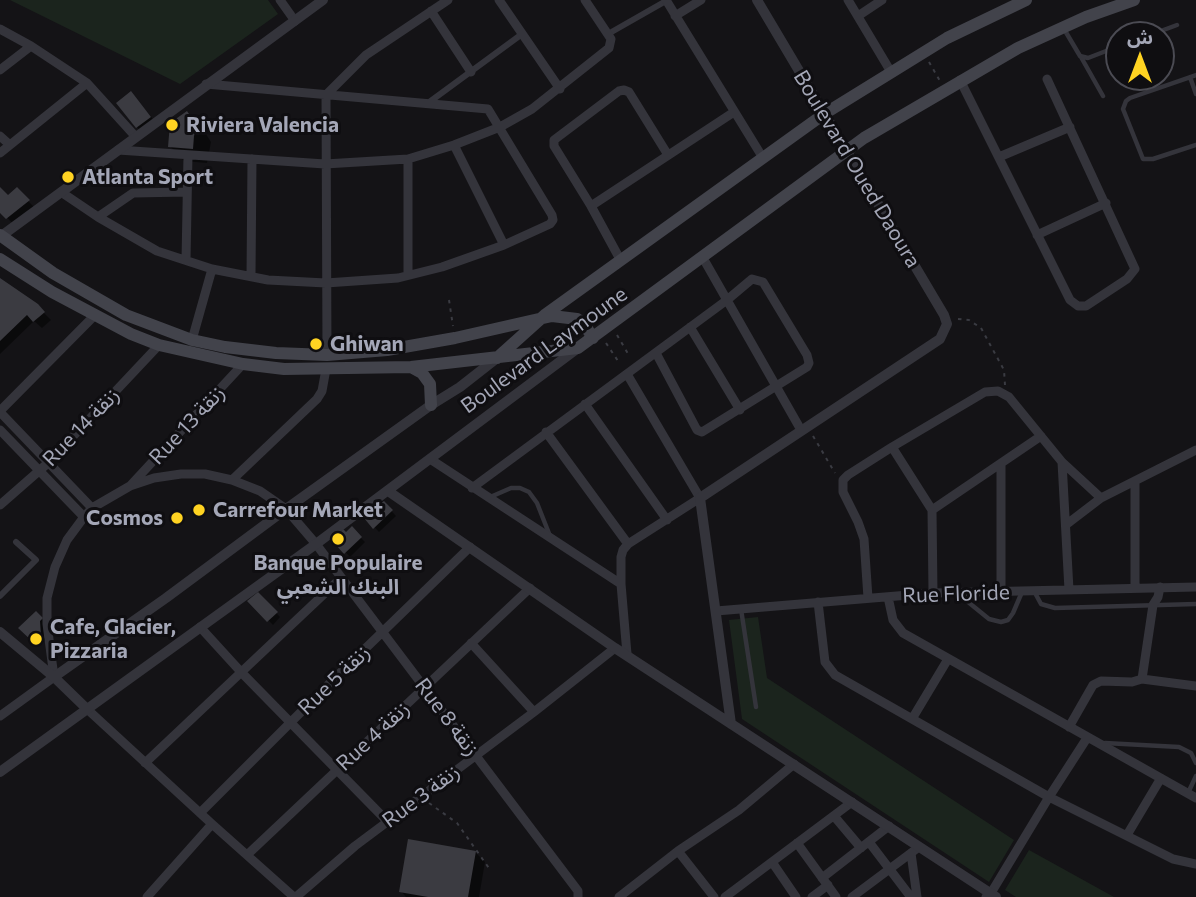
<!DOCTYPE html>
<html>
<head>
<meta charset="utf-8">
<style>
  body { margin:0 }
  #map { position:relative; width:1196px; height:897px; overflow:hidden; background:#141316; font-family:Commissioner,"Noto Sans Arabic",sans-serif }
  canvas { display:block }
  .north { position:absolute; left:1105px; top:21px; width:70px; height:70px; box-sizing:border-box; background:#0f0e11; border:2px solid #4b4b53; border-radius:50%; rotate:0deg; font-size:19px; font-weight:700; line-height:28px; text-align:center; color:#a4a7b7 }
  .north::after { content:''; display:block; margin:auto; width:24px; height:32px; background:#ffd322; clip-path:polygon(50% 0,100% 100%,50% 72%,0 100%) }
</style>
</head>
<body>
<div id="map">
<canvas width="1196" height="897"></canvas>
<div class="north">ش</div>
</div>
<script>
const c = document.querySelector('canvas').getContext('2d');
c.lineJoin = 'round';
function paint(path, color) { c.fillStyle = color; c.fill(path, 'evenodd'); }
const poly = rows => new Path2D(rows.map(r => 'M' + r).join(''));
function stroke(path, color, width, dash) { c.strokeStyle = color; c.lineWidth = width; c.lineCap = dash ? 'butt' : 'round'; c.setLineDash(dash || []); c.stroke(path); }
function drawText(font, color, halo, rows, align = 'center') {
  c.font = font + ' Commissioner,"Noto Sans Arabic",sans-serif'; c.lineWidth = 6; c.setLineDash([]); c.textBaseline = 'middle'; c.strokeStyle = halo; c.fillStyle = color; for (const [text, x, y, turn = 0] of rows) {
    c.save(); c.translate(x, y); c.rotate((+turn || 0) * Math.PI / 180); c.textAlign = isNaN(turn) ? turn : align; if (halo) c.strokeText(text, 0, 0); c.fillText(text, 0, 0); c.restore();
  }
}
const green = poly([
  [10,0,268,0,278,14,180,84],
  [758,617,767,678,1014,840,989,882,742,719,729,620],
  [1029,850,1114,897,1016,897,1005,890]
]);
const shadow = poly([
  [131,93,157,124,144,134,137,127],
  [187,113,202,128,211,142,207,163,184,161,170,146],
  [17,190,35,208,14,225,0,210,0,192,8,198],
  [0,280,37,306,51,320,42,328,34,321,0,354],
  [384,503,396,516,379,532,366,518],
  [352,529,365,542,350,557,336,542],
  [258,594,280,617,273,625,250,601],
  [36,613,46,623,43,626,45,641,39,645,21,628],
  [475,852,485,862,479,897,406,897,401,891]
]);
const building = poly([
  [131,91,151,117,136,128,116,103],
  [187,111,197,126,194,136,193,149,168,147,170,123],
  [0,187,8,195,17,187,30,200,6,219,0,213],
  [0,278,38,304,45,312,33,322,27,315,0,341],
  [384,501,393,510,373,529,364,518,365,515],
  [352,526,362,537,344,554,334,543,333,538,342,528,346,532],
  [258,592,278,612,267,622,247,601],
  [36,611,43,618,40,621,41,636,33,642,18,628],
  [408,839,476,851,468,897,428,897,399,892]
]);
const path = poly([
  [929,62,940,81],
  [449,300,453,326],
  [958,319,969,320,981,328,1004,370,1005,385],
  [617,335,630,357],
  [606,343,620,364],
  [813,436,835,473],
  [429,803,457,823,491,871]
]);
const service = poly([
  [1064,29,1080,56,1088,58,1119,46],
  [1150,35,1177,25],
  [1081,57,1103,96],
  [1196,75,1130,98,1126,101,1123,109,1143,159,1153,159,1196,145],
  [1190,77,1196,94],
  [488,498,511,488,520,488,529,492,537,503,550,536],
  [1034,591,1041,604,1055,608,1196,604],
  [957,593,989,619,1001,622,1008,620,1013,613,1022,592],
  [741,609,756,707],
  [1105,743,1179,747,1191,753,1196,763],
  [1188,793,1196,776]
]);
const pedestrian = poly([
  [608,34,666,1],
  [428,103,522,34],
  [0,596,36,560,16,542]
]);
const minor = poly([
  [280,0,295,21],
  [499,0,560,89],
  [666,0,763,158],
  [848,0,891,72],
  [431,11,471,72],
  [675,16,701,0],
  [858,16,882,0],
  [0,29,31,46,87,83,135,136],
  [0,70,31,46],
  [960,80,1070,300,1078,306,1086,306,1127,279,1135,269,1047,79],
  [0,136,10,145],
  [454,145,504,245],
  [118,150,325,164,408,159,454,145,500,127,532,109,609,48,611,39,585,0],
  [0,153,87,83],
  [999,157,1070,127],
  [408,159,408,275],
  [61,192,98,217,157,251,212,269,268,280,326,283,398,278,442,267,504,245,550,224,553,220,552,215,488,109,206,84],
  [591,206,734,112],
  [98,217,133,193,187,192],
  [1037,235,1106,203],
  [703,258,801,430],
  [186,260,188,155],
  [621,261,591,206,554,146,554,140,619,91,624,90,629,92,668,155],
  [251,276,252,159],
  [690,327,740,410],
  [192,340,212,269],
  [327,355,326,95,366,55,448,0],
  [627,374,700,498,628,544,623,550,621,557,621,584,627,654],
  [585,404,667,520],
  [0,411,94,316],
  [0,412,92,508],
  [0,430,84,517],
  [546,432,628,544],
  [892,447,932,510,933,593],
  [430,459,621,584],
  [1062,462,1069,590],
  [1001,465,1001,591],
  [232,480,317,399,322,391,326,369],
  [130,486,243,364],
  [472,488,727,300,752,279,763,282,807,355,809,363,807,367,702,432,697,430,656,353],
  [0,505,48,463,159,345],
  [932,510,1041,436],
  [1067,524,1101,498,1196,450],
  [1135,588,1135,481],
  [888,597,893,620,903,633,1196,798],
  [868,598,864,539,858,522,843,492,843,480,848,475,892,447,985,392,998,391,1009,397,1062,462,1101,498],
  [818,602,825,662,835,675,1049,797,1173,859,1196,864],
  [716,611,933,593,1196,587],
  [200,627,241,672,387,821],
  [471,643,534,712],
  [1142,679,1153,605,1158,597,1160,587],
  [87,709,212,824,294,897],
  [0,716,54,677,47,624,47,598,55,567,67,540,84,517,92,508,130,486,154,478,181,474,205,474,232,480,260,491,286,509,316,544,578,891,578,897],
  [912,719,948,659],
  [1069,727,1093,685,1101,681,1132,682,1142,679,1196,686],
  [145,763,341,578],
  [200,813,337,676,470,547],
  [834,816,861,848],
  [1127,835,1161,778],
  [869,842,910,896],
  [797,843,836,897],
  [678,851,714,897],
  [911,853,917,897],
  [247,855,530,588],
  [772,862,796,897],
  [822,878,889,826],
  [147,897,212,824],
  [296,897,355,846,534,712,615,648],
  [619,897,678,851,739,810,794,764],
  [725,897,852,802],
  [812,897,828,885],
  [852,897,919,847],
  [986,897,991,893,1049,797,1087,738]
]);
const tertiary = poly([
  [0,237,323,0],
  [388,491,615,648,996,897],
  [0,632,54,677,87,709],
  [54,677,166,598,286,509,431,405,460,387,497,358],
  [731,724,700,498,940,339,947,324,944,315,757,0],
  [0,772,316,544,578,348]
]);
const secondary = poly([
  [0,235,53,273,126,315,192,340,225,347,276,353,327,355,387,350,455,338,552,316,577,319,584,324,593,338],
  [0,259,52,292,131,334,159,345,243,364,284,369,411,367,578,348,864,138,1018,48,1086,17,1134,0],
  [497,358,546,314,824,114,947,38,1026,0],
  [411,367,422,373,430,384,431,405]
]);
const markers = [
  [172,125,7,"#ffd322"],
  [68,177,7,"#ffd322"],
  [316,344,7,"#ffd322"],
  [199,510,7,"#ffd322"],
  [177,518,7,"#ffd322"],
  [338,539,7,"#ffd322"],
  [36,639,7,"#ffd322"]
];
const poiNames = [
  ["Riviera Valencia",186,125],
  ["Atlanta Sport",82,177],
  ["Ghiwan",330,344],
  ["Carrefour Market",213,510],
  ["Cosmos",163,518,"right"],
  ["Banque Populaire",338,563,"center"],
  ["البنك الشعبي",338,587,"center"],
  ["Cafe, Glacier,",50,627],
  ["Pizzaria",50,651]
];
const streetNames = [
  ["Boulevard Oued Daoura",857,169,59],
  ["Boulevard Laymoune",544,350,-36],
  ["Rue 13 زنقة",187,425,-47],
  ["Rue 14 زنقة",81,427,-46],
  ["Rue Floride",956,594,-2],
  ["Rue 5 زنقة",334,680,-44],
  ["Rue 8 زنقة",447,717,53],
  ["Rue 4 زنقة",373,736,-43],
  ["Rue 3 زنقة",421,796,-37]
];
paint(green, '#1b241d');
paint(shadow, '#0007');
paint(building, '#3b3b41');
stroke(path, '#3a3b42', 2, [3.5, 5]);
stroke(service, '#34343b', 4.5);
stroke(pedestrian, '#34343b', 6);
stroke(minor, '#34343b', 9);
stroke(tertiary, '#34343b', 10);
stroke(secondary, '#42434b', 12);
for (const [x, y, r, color] of markers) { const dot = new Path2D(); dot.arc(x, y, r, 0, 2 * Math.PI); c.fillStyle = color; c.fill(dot); stroke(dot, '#0f0e11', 2.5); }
drawText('bold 21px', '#a4a7b7', '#0f0e11', poiNames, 'left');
drawText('21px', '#a4a7b7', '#0f0e11', streetNames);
</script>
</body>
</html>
